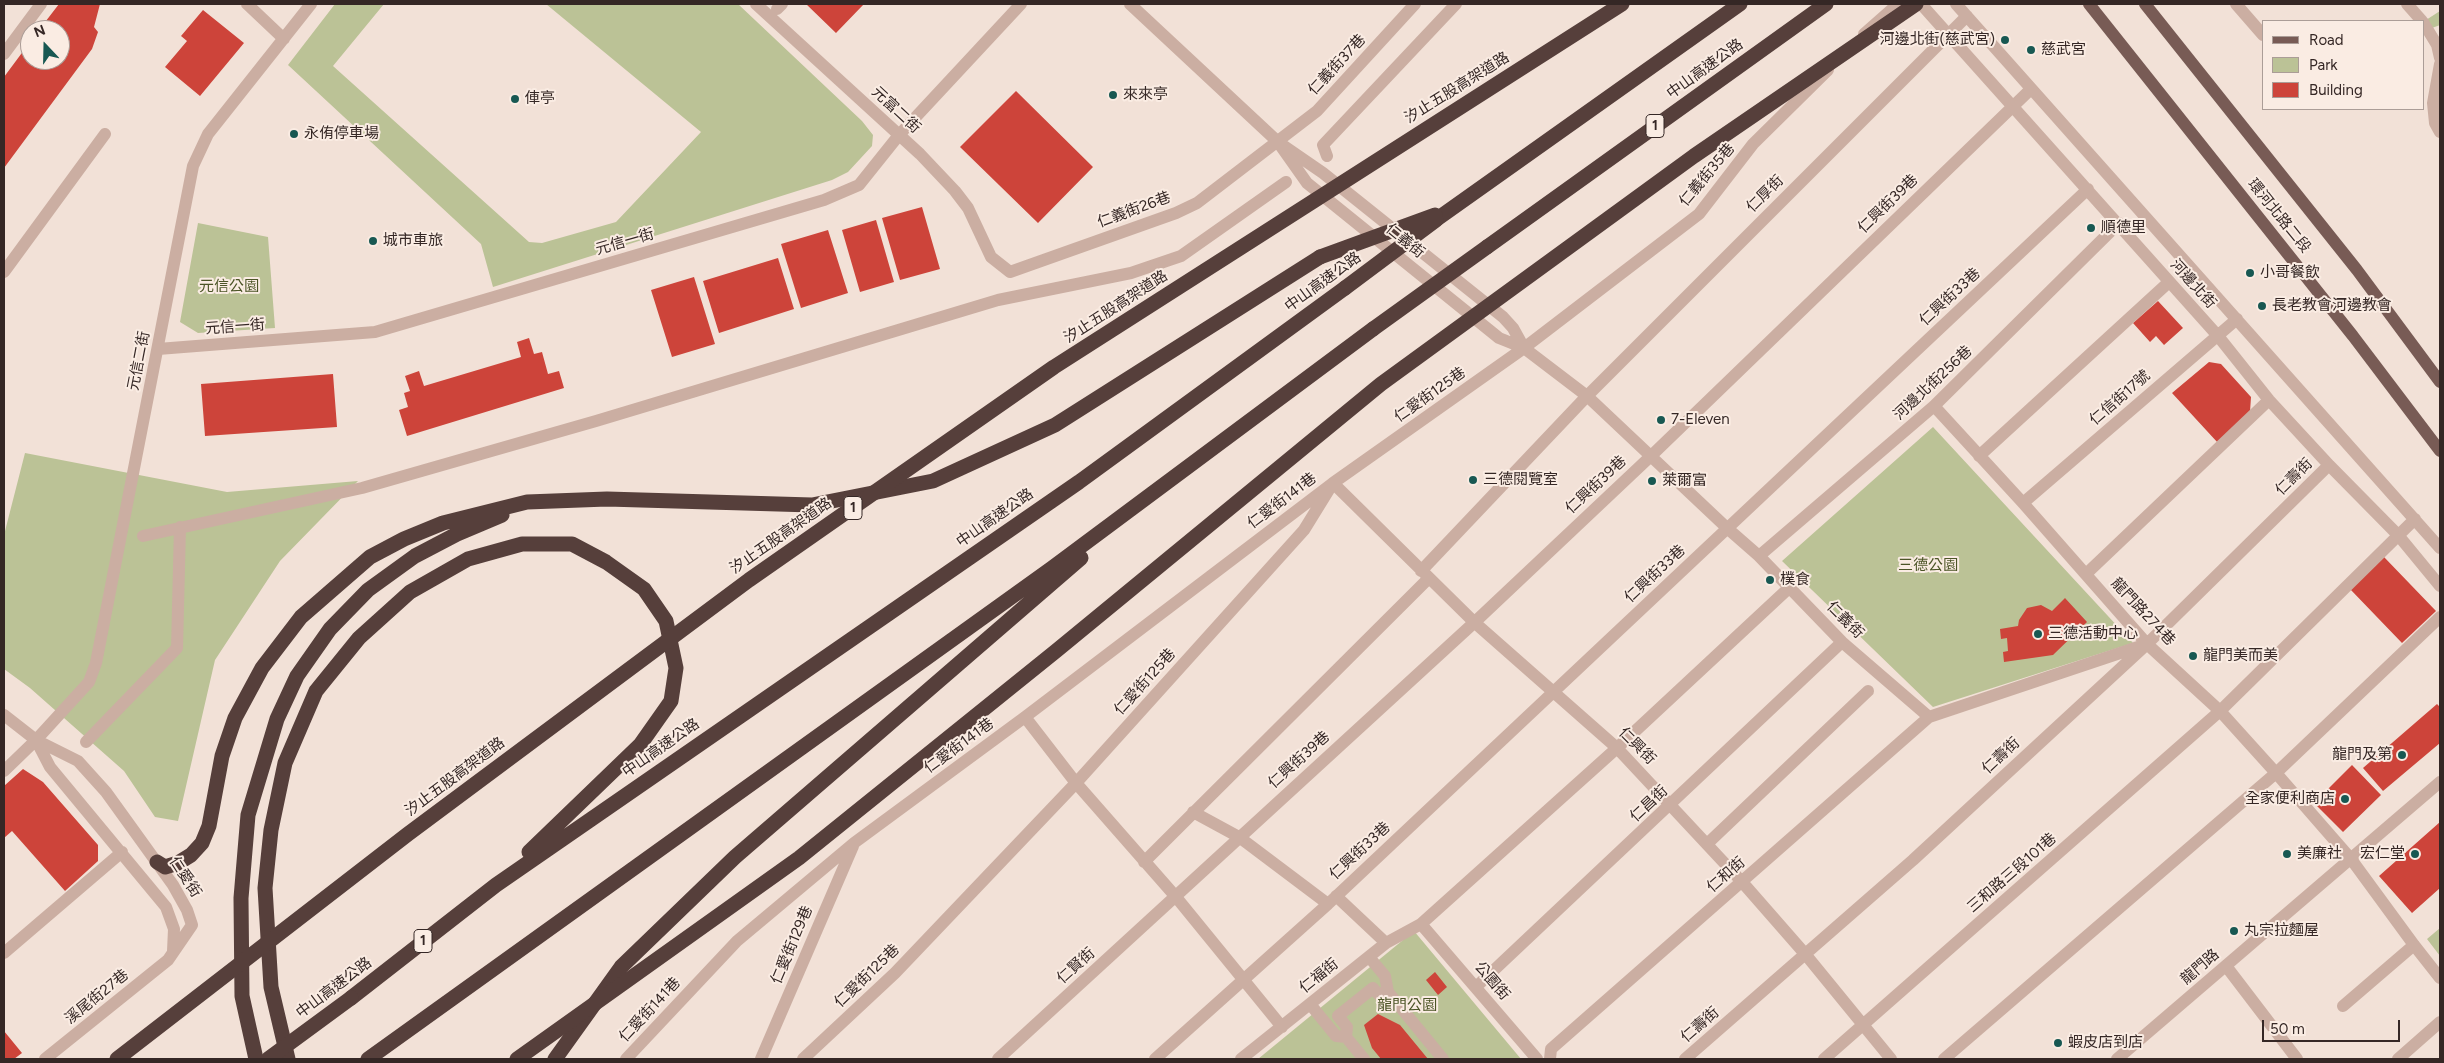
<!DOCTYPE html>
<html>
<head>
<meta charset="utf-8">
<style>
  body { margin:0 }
  #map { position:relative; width:2444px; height:1063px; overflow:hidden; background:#f2e1d7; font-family:Figtree,sans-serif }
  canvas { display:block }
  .frame { position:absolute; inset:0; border:5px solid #352725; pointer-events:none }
  .legend { position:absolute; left:2262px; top:20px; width:162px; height:90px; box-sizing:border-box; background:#faece3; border:1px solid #ab9d97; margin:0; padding:6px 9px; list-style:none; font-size:15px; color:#352725 }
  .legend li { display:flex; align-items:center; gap:10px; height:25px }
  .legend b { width:25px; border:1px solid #ab9d97 }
  .north { position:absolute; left:20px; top:20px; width:50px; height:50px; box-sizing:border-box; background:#faece3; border:1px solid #ab9d97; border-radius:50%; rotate:339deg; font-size:14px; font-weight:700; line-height:20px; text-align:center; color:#352725 }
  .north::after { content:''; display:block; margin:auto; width:18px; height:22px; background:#185852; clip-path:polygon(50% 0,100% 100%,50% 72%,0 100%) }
  .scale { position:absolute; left:2262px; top:1020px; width:138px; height:22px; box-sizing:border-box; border:2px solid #352725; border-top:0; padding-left:6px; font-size:15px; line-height:18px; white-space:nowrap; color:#352725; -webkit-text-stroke:4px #faece3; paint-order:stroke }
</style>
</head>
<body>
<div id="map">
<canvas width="2444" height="1063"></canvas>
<div class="frame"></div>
<ul class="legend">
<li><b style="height:6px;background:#785b55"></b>Road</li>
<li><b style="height:14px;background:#bbc296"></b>Park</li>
<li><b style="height:14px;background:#cd443a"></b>Building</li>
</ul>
<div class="north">N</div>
<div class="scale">50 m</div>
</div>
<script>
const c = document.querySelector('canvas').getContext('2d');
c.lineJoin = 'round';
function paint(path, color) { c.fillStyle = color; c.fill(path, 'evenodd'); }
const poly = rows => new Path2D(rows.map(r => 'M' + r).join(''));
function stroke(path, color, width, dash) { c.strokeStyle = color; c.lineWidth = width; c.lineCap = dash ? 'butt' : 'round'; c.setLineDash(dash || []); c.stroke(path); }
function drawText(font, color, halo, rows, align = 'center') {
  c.font = font + ' Figtree,"Noto Sans TC",sans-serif'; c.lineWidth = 4; c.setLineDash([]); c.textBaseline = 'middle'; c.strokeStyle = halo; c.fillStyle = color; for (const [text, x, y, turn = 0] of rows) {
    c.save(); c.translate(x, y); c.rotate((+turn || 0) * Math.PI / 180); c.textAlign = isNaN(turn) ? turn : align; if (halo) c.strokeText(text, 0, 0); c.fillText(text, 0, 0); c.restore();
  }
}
const green = poly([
  [335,4,384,4,333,66,529,242,542,243,616,222,701,132,546,4,738,4,862,121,873,135,872,146,848,172,832,180,493,287,481,244,288,65],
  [2440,11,2440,25,2432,28,2426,20],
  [198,223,268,237,275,328,198,333,180,322],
  [1933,427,2133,643,1933,707,1782,561],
  [25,453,227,492,358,481,280,561,215,660,178,821,155,817,124,771,30,688,4,669,4,535],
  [2440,928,2440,956,2427,939],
  [1414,931,1521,1059,1258,1059]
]);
const building = poly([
  [59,4,100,4,94,27,98,32,92,49,4,168,4,77,30,42,30,60,60,60,60,30,39,30],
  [806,4,864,4,836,33],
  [203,10,244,43,200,96,165,67,187,41,181,36],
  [1016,91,1093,167,1038,223,960,147],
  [922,207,940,269,900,280,882,218],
  [876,220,894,282,860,292,842,230],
  [828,230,848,293,801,308,781,244],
  [778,258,794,309,719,333,703,281],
  [694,277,715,344,672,357,651,290],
  [2158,301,2183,328,2164,345,2156,336,2150,342,2133,323],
  [529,338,534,354,542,352,548,374,559,371,564,388,407,436,399,410,408,407,404,393,410,391,405,376,419,371,424,386,521,357,517,342],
  [2209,362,2221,364,2251,397,2250,412,2218,443,2172,393],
  [333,374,337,427,205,436,201,384],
  [2384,557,2436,611,2402,643,2350,589],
  [2065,598,2087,622,2053,655,2004,662,2003,652,2008,651,2007,638,2001,639,2000,629,2018,626,2019,620,2027,608,2041,605,2052,611],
  [2437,704,2440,707,2440,743,2383,791,2363,768],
  [2352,765,2381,795,2343,832,2314,803],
  [23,769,43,782,98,845,98,861,65,891,12,831,4,838,4,786],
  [2440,822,2440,888,2412,913,2379,876],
  [1435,972,1447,987,1438,995,1426,980],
  [1378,1014,1400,1025,1428,1059,1381,1059,1372,1048,1364,1025],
  [4,1031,22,1053,14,1059,4,1059]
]);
const minor = poly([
  [247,4,284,39],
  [756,4,920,154,955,191,968,208,991,257,1010,272,1176,213,1197,203,1317,111,1415,4],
  [1130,4,1278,142,1323,173,1503,317,1513,328,1524,348],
  [1921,4,2218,336,2269,400,2329,465,2398,535,2440,586],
  [1956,4,2440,548],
  [2236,4,2263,35],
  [2407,4,2422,21],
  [777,9,782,4],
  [2423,22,2437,45,2440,58],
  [1864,34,1898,4],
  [4,54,41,4],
  [2440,64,2433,103,2435,123,2440,132],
  [1278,142,1307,183,1499,338,1524,348,1587,396,1727,528,1759,556,1842,642,1929,717,2147,644],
  [1327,156,1323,145,1456,4],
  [4,272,105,134],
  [158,349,375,332,824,200,859,185,899,135,1021,4],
  [1934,406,2023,503,2147,644,2220,711,2276,773,2351,859,2414,945,2440,978],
  [1979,456,2169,282],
  [2023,503,2237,319],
  [143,536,362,488,596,421,998,300,1131,273,1181,256,1286,182],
  [1759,556,1934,406,2119,223],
  [1421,571,1587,396,1967,16],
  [2086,574,2269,400],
  [4,715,36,740,78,761,106,792,173,885,187,910,192,925,168,960,45,1059],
  [1025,717,1076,783,1176,897,1282,1027],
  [36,740,50,767,166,907,174,929,173,951],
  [86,742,177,648,180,527],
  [4,771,36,740,89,682,96,663,193,166,208,134,311,4],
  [1193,812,1239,837,1328,904],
  [1707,844,1868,691],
  [1144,862,1428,579],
  [1336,896,1386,943],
  [1421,924,1537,1059],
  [4,953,122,852],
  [1369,957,1385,976,1388,992],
  [2226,966,2297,1059],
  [1476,987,1842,642],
  [1310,1004,1336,1036,1346,1037],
  [2343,1006,2414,945],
  [626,1059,737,941,854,843,1025,717,1333,483,1474,622,1617,748,1743,883,1806,955,1891,1059],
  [761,1059,853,846],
  [803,1059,895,973,1076,783,1304,530,1333,483,1524,348,1699,214,1753,144,1828,70],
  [998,1059,1477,620,1652,455,2031,89],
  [1155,1059,1328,904,2088,189],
  [1241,1059,1386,943,1421,924,1617,748,1790,587],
  [1364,1059,1346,1037,1347,1027,1338,1016,1373,988,1378,994,1388,992,1443,1059],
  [1550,1059,1551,1049,1929,717],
  [1685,1059,1913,860,2147,644,2329,465],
  [1824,1059,2220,711,2415,519],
  [1944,1059,2276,773,2440,617],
  [2117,1059,2440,782],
  [2398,1059,2440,1022]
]);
const major = poly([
  [2089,4,2353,336,2440,451],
  [2145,4,2357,270,2440,382]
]);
const highway = poly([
  [1437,219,1740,4],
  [1487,247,1826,4],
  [157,862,165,867,178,863,191,855,202,843,209,826,222,756,235,718,262,668,301,617,370,557,404,539,443,523,527,502,607,499,812,505,933,481,1055,425,1320,257],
  [351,998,496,885,1079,482,1345,288],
  [256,1059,242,996,241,898,248,815,277,719,297,676,330,629,368,590,415,556,457,534,502,515],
  [288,1059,271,987,265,888,271,830,285,763,316,691,359,638,410,592,468,559,522,544,572,544,606,562,644,589,666,621,676,668,671,701,640,745,529,852],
  [368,1059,1052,568,1373,329],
  [555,1059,621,967,735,857,1081,558]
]);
const highwayBridge = poly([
  [1320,257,1435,215],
  [1345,288,1436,220],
  [1373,329,1487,247],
  [117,1059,408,834,749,580,1054,367,1622,4],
  [268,1059,351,998],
  [517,1059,799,858,1056,651,1381,384,1694,156,1916,4]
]);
const markers = [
  [2005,40,5,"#185852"],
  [2031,50,5,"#185852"],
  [1113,95,5,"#185852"],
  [515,99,5,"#185852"],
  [294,134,5,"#185852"],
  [2091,228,5,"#185852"],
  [373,241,5,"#185852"],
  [2250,273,5,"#185852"],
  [2262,306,5,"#185852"],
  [1661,420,5,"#185852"],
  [1473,480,5,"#185852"],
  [1652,481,5,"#185852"],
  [1770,580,5,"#185852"],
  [2038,634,5,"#185852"],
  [2193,656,5,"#185852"],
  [2402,755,5,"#185852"],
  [2345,799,5,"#185852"],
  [2287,854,5,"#185852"],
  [2415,854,5,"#185852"],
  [2234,931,5,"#185852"],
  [2058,1043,5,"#185852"]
];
const shields = [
  [1655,126,18],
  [853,508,18],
  [423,941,18]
];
const shieldNames = [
  ["1",1655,126],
  ["1",853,508],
  ["1",423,941]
];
const poiNames = [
  ["河邊北街(慈武宮)",1995,40,"right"],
  ["慈武宮",2041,50],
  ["來來亭",1123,95],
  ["俥亭",525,99],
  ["永侑停車場",304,134],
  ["順德里",2101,228],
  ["城市車旅",383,241],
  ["小哥餐飲",2260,273],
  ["長老教會河邊教會",2272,306],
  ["7-Eleven",1671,420],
  ["三德閱覽室",1483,480],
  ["萊爾富",1662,481],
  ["樸食",1780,580],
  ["三德活動中心",2048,634],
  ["龍門美而美",2203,656],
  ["龍門及第",2392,755,"right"],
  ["全家便利商店",2335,799,"right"],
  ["美廉社",2297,854],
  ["宏仁堂",2405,854,"right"],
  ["丸宗拉麵屋",2244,931],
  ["蝦皮店到店",2068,1043]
];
const streetNames = [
  ["仁義街37巷",1337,65,-47],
  ["中山高速公路",1705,69,-36],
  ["汐止五股高架道路",1457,88,-32],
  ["元富二街",896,110,43],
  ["仁義街35巷",1707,175,-50],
  ["仁厚街",1765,194,-45],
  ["仁興街39巷",1888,204,-44],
  ["仁義街26巷",1134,210,-20],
  ["環河北路二段",2279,216,51],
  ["仁義街",1405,241,39],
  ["元信一街",625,242,-16],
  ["中山高速公路",1323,282,-36],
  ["河邊北街",2193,284,48],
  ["仁興街33巷",1950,297,-43],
  ["汐止五股高架道路",1116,307,-33],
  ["元信一街",235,327,-4],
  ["元信二街",139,361,-79],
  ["河邊北街256巷",1933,383,-43],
  ["仁愛街125巷",1430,395,-35],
  ["仁信街17號",2120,398,-41],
  ["仁壽街",2294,477,-45],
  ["仁興街39巷",1596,485,-43],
  ["仁愛街141巷",1282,501,-37],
  ["中山高速公路",995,518,-35],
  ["汐止五股高架道路",781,536,-35],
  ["仁興街33巷",1655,574,-43],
  ["龍門路274巷",2143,612,47],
  ["仁義街",1845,620,45],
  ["仁愛街125巷",1145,682,-48],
  ["仁愛街141巷",959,746,-36],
  ["仁興街",1637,746,45],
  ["中山高速公路",661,748,-35],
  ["仁壽街",2001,756,-43],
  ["仁興街39巷",1299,760,-42],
  ["汐止五股高架道路",455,777,-37],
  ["仁昌街",1649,804,-43],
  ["仁興街33巷",1360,851,-43],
  ["三和路三段101巷",2012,873,-41],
  ["仁和街",1726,875,-41],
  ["仁愛街",185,877,57],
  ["仁愛街129巷",792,945,-67],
  ["仁賢街",1076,966,-42],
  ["龍門路",2200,967,-41],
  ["仁愛街125巷",867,976,-44],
  ["仁福街",1319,976,-39],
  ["公園街",1492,981,49],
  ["中山高速公路",334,988,-37],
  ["溪尾街27巷",97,997,-39],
  ["仁愛街141巷",650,1010,-47],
  ["仁壽街",1700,1025,-41]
];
const parkNames = [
  ["元信公園",229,287],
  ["三德公園",1928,566],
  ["龍門公園",1407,1006]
];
paint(green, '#bbc296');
paint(building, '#cd443a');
stroke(minor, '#cbaea2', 12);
stroke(major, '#785b55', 12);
stroke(highway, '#563f3b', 15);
stroke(highwayBridge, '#563f3b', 15);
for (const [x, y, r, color] of markers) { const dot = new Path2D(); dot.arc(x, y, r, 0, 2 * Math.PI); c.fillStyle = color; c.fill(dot); stroke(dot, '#faece3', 2); }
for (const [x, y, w] of shields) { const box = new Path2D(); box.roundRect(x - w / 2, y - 11.5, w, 23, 4); c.fillStyle = '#faece3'; c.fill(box); stroke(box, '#352725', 1); }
drawText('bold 14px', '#352725', null, shieldNames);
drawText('15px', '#352725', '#faece3', poiNames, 'left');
drawText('15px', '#352725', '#faece3', streetNames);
drawText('15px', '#4c5527', '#faece3', parkNames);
</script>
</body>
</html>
